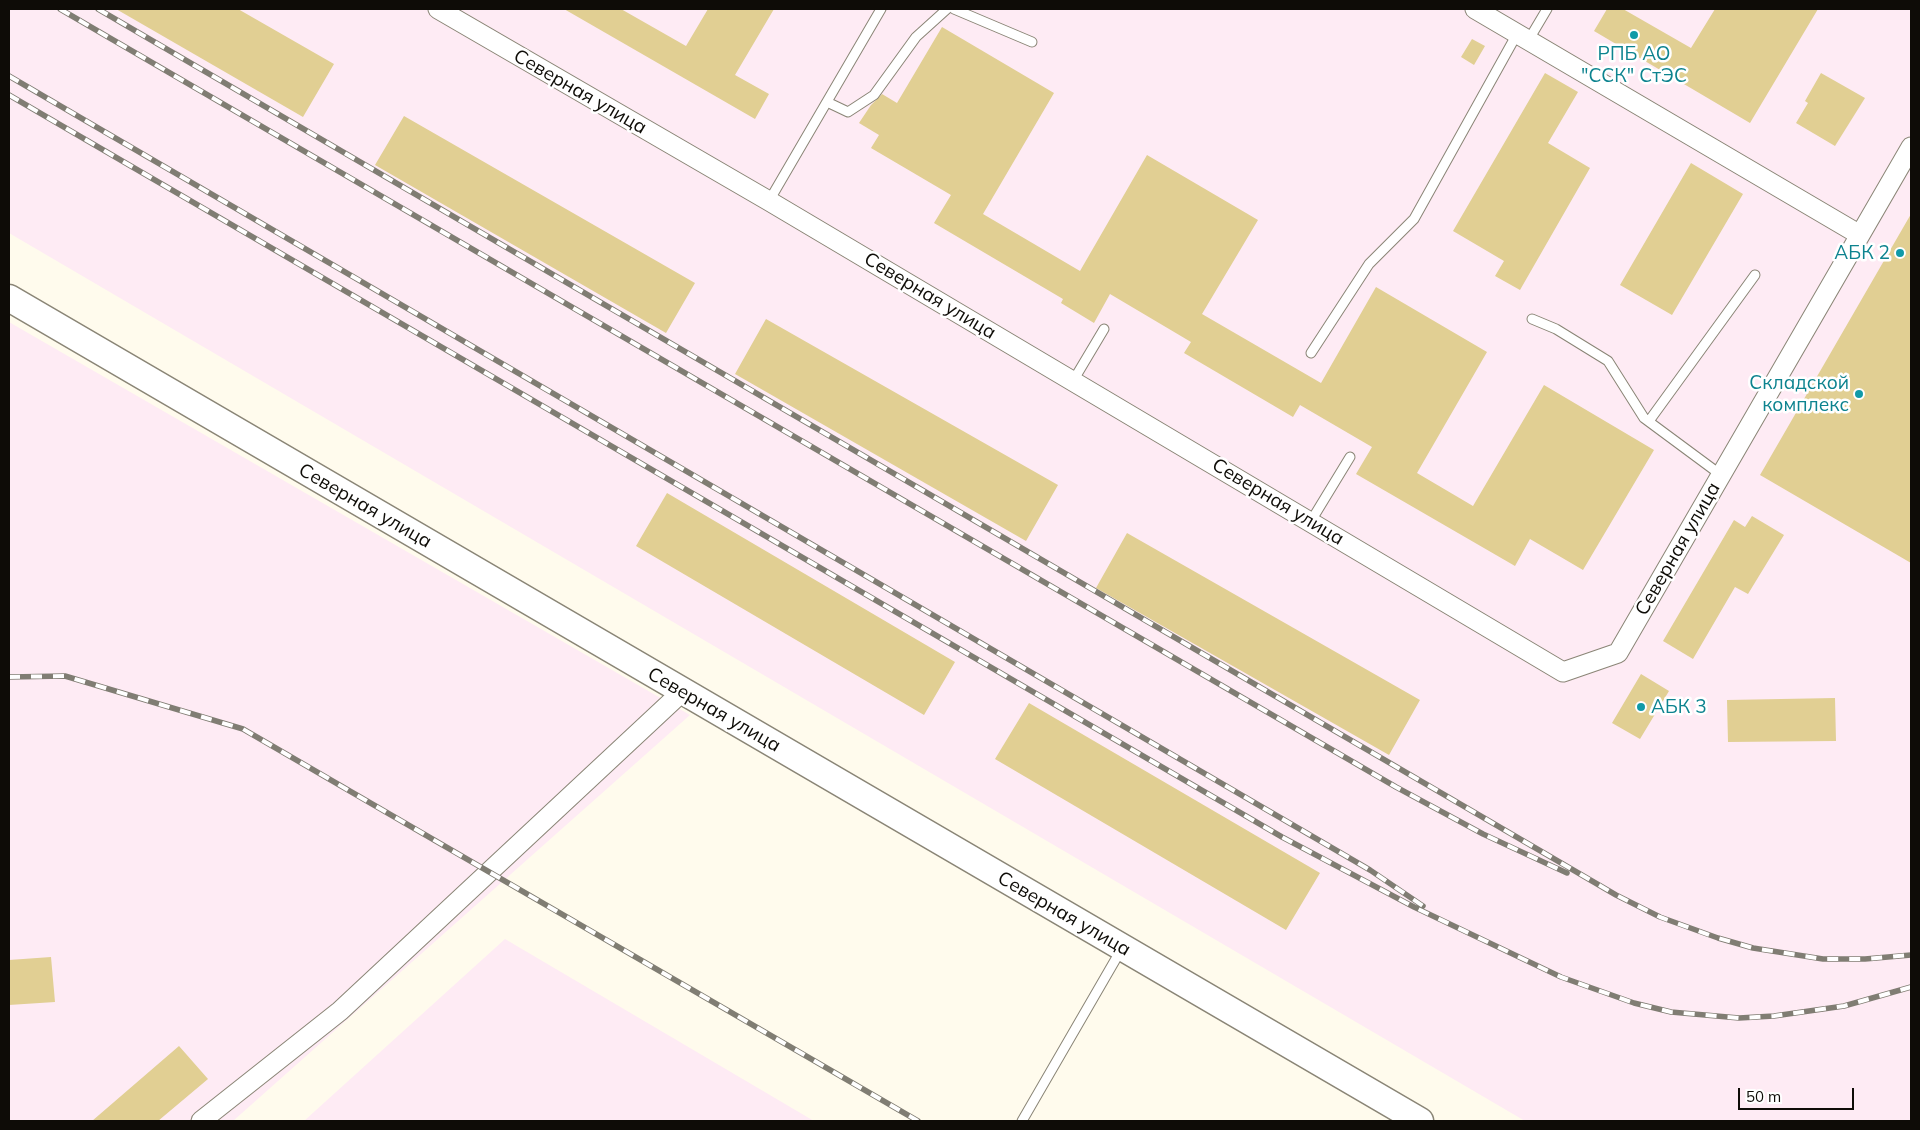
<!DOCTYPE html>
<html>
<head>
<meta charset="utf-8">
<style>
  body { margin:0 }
  #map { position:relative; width:1920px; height:1130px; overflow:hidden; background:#fffbed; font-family:Mulish,sans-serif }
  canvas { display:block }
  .frame { position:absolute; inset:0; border:10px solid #0e0c07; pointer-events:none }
  .scale { position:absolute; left:1738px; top:1088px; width:116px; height:22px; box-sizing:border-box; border:2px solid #0e0c07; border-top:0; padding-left:6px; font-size:15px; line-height:18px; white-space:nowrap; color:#0e0c07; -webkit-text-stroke:4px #fff; paint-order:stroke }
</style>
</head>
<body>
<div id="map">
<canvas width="1920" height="1130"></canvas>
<div class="frame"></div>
<div class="scale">50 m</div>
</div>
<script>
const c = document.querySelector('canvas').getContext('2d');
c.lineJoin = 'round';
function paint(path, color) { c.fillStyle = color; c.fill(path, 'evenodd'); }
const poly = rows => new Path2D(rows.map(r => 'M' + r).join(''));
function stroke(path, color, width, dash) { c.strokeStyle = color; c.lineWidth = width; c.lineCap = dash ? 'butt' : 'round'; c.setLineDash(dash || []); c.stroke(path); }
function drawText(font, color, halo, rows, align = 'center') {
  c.font = font + ' Mulish,sans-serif'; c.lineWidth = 5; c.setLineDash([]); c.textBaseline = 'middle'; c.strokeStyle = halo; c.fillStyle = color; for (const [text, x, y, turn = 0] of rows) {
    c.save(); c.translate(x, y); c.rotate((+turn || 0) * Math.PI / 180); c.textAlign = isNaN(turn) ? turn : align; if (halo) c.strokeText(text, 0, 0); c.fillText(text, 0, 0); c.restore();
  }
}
const industrial = poly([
  [9,9,1911,9,1911,1121,1525,1121,9,233],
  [9,322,690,715,233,1121,9,1121],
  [505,939,814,1121,304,1121]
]);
const building = poly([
  [116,9,238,9,334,64,303,117],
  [564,9,621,9,686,46,708,9,774,9,735,75,769,94,755,119],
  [1607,9,1623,9,1691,48,1715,9,1818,9,1750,123,1594,31],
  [942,27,1054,93,983,214,1080,271,1147,155,1258,220,1202,314,1321,383,1376,287,1487,352,1417,473,1473,506,1544,385,1654,450,1583,570,1530,539,1515,566,1356,474,1372,447,1300,405,1293,417,1184,353,1191,342,1110,294,1094,323,1061,303,1063,299,934,223,951,195,871,148,879,135,859,123,871,105,882,94,897,103],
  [1472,39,1485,46,1474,65,1461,57],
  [1545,73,1578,92,1548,143,1590,168,1520,290,1495,276,1504,261,1453,231],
  [1821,73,1865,98,1835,146,1796,123,1808,103,1805,101],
  [404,116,695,283,666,333,375,165],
  [1691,163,1743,194,1672,315,1620,285],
  [1911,214,1911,563,1760,475],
  [766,319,1058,485,1026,541,735,374],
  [667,493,955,662,924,715,636,546],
  [1752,516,1784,535,1748,594,1735,587,1693,659,1663,641,1734,520,1745,527],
  [1127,533,1420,700,1389,755,1096,588],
  [1641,674,1669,691,1640,739,1612,723],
  [1835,698,1836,741,1728,742,1727,700],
  [1029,703,1320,873,1286,930,995,759],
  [51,957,55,1002,9,1005,9,960],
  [179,1046,208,1079,158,1121,92,1121]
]);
const service = poly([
  [954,9,1032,42],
  [1528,41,1547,9],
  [827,102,848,112,874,95,916,37,947,9],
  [769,201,881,9],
  [1532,319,1556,329,1608,361,1644,418,1721,475],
  [1311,353,1369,264,1414,219,1517,34],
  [1073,381,1104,329],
  [1649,421,1755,275],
  [1311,521,1350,457],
  [1022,1121,1121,950]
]);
const minor = poly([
  [438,9,769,201,1563,672,1618,653,1911,147],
  [1475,9,1860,235],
  [201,1121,340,1011,683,691]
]);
const secondary = poly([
  [9,298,1420,1121]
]);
const rail = poly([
  [60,9,1396,787,1483,834,1567,873],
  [98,9,1616,895,1660,917,1718,938,1753,948,1823,959,1865,959,1911,955],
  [9,76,1370,870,1423,906],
  [9,95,1282,837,1414,907,1561,977,1634,1003,1671,1012,1739,1018,1774,1016,1844,1006,1911,987],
  [9,677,65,676,243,729,918,1121]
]);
const markers = [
  [1634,35,5,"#0f9aa8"],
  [1900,253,5,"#0f9aa8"],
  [1859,394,5,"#0f9aa8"],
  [1641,707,5,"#0f9aa8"]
];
const cultureNames = [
  ["РПБ АО",1634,54,"center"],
  ["\"ССК\" СтЭС",1634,76,"center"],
  ["АБК 2",1890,253],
  ["Складской",1849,383],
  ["комплекс",1849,405],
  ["АБК 3",1651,707,"left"]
];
const streetNames = [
  ["Северная улица",580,92,30],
  ["Северная улица",930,296,31],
  ["Северная улица",1278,502,31],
  ["Северная улица",365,506,30],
  ["Северная улица",1678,549,-60],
  ["Северная улица",714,710,30],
  ["Северная улица",1064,914,30]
];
paint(industrial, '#feebf4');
paint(building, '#e1cf93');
stroke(service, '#8a8576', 11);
stroke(minor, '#8a8576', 21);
stroke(secondary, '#8a8576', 29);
stroke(service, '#fff', 9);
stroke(minor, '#fff', 19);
stroke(secondary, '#fff', 26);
stroke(rail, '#807d73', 5.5);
stroke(rail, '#fff', 4, [11]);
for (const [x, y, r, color] of markers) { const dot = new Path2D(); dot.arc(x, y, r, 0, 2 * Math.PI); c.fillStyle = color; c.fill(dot); stroke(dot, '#fff', 2); }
drawText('19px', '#0d838f', '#fff', cultureNames, 'right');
drawText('19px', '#0e0c07', '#fff', streetNames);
</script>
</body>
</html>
